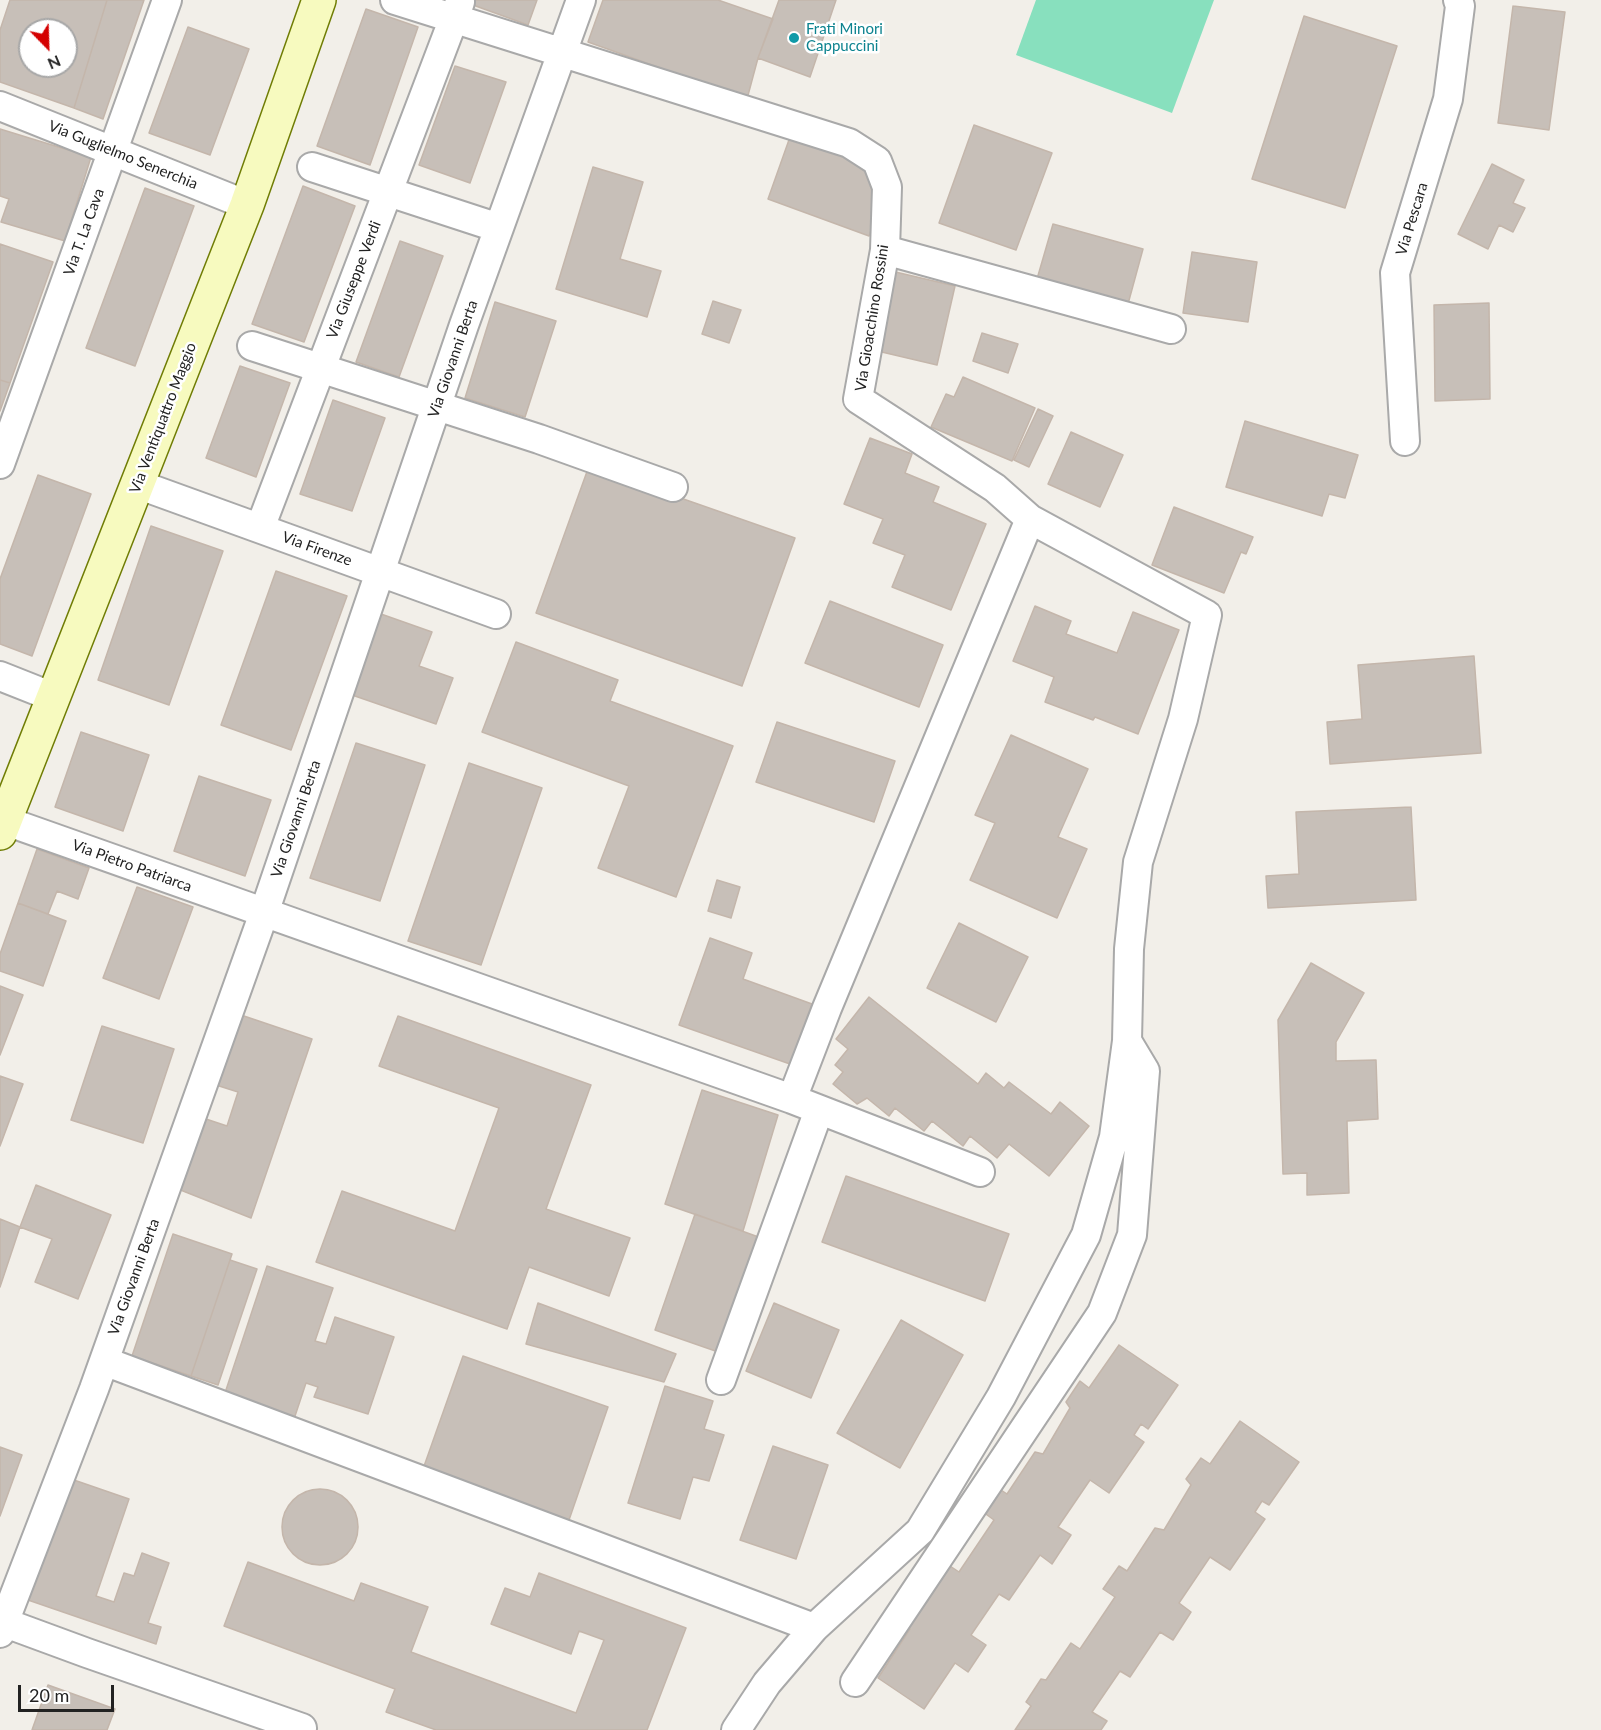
<!DOCTYPE html>
<html>
<head>
<meta charset="utf-8">
<style>
  body { margin:0 }
  #map { position:relative; width:1601px; height:1730px; overflow:hidden; background:#f2efe9; font-family:Lato,sans-serif }
  canvas { display:block }
  .north { position:absolute; left:18px; top:18px; width:60px; height:60px; box-sizing:border-box; background:#fff; border:2px solid #a7a7a7; border-radius:50%; rotate:157deg; font-size:16px; font-weight:700; line-height:24px; text-align:center; color:#222 }
  .north::after { content:''; display:block; margin:auto; width:21px; height:27px; background:#d40000; clip-path:polygon(50% 0,100% 100%,50% 72%,0 100%) }
  .scale { position:absolute; left:18px; top:1685px; width:96px; height:27px; box-sizing:border-box; border:3px solid #222; border-top:0; padding-left:8px; font-size:18px; line-height:21px; white-space:nowrap; color:#222; -webkit-text-stroke:4px #fff; paint-order:stroke }
</style>
</head>
<body>
<div id="map">
<canvas width="1601" height="1730"></canvas>
<div class="north">N</div>
<div class="scale">20 m</div>
</div>
<script>
const c = document.querySelector('canvas').getContext('2d');
c.lineJoin = 'round';
function paint(path, color) { c.fillStyle = color; c.fill(path, 'evenodd'); }
const poly = rows => new Path2D(rows.map(r => 'M' + r).join(''));
function stroke(path, color, width, dash) { c.strokeStyle = color; c.lineWidth = width; c.lineCap = dash ? 'butt' : 'round'; c.setLineDash(dash || []); c.stroke(path); }
function drawText(font, color, halo, rows, align = 'center') {
  c.font = font + ' Lato,sans-serif'; c.lineWidth = 5; c.setLineDash([]); c.textBaseline = 'middle'; c.strokeStyle = halo; c.fillStyle = color; for (const [text, x, y, turn = 0] of rows) {
    c.save(); c.translate(x, y); c.rotate((+turn || 0) * Math.PI / 180); c.textAlign = isNaN(turn) ? turn : align; if (halo) c.strokeText(text, 0, 0); c.fillText(text, 0, 0); c.restore();
  }
}
const pitch = poly([
  [1036,0,1214,0,1172,113,1016,55]
]);
const building = poly([
  [10,0,107,0,74,108,0,82,0,30,10,0],
  [30,30,66,30,66,66,30,66,30,30],
  [107,0,144,0,103,119,74,108,107,0],
  [475,0,537,0,528,25,473,5,475,0],
  [603,0,718,0,773,19,758,58,747,99,588,42,603,0],
  [779,0,836,0,810,77,758,58,779,0],
  [1513,6,1565,12,1549,130,1498,123,1513,6],
  [366,9,418,27,370,165,317,146,366,9],
  [1304,16,1397,46,1345,208,1252,179,1304,16],
  [188,27,249,49,210,155,149,133,188,27],
  [455,66,506,82,470,183,419,165,455,66],
  [974,125,1052,153,1016,250,939,223,974,125],
  [0,129,91,157,65,241,1,222,9,199,0,196,0,129],
  [790,137,864,164,882,201,869,236,768,199,790,137],
  [1492,164,1524,180,1513,203,1525,208,1513,232,1499,225,1488,249,1458,234,1492,164],
  [593,167,643,182,620,259,661,271,647,317,556,289,593,167],
  [303,186,355,206,304,342,252,324,303,186],
  [145,188,194,206,135,366,86,348,145,188],
  [1053,224,1143,249,1128,304,1037,279,1053,224],
  [400,241,443,256,399,377,356,362,400,241],
  [0,244,53,262,10,383,0,380,0,244],
  [1192,252,1257,262,1248,322,1183,313,1192,252],
  [887,270,955,286,937,365,869,349,887,270],
  [713,301,741,310,729,343,702,334,713,301],
  [495,302,556,321,525,417,465,398,495,302],
  [1489,303,1490,399,1435,401,1434,305,1489,303],
  [982,333,1018,344,1008,373,973,361,982,333],
  [240,366,290,383,256,477,206,458,240,366],
  [963,377,1035,408,1012,461,931,427,946,394,954,397,963,377],
  [0,380,10,383,0,411,0,380],
  [333,400,385,418,352,511,300,494,333,400],
  [1038,409,1053,416,1029,467,1014,460,1038,409],
  [1245,421,1358,455,1345,498,1329,494,1322,516,1226,487,1245,421],
  [1071,432,1123,455,1100,507,1048,484,1071,432],
  [870,438,912,454,905,473,939,487,933,502,986,524,951,610,892,587,905,555,873,543,883,519,844,504,870,438],
  [589,466,795,538,742,686,536,613,589,466],
  [38,475,91,494,32,656,0,644,0,579,38,475],
  [1174,507,1253,537,1246,554,1241,552,1224,593,1152,565,1174,507],
  [151,526,223,551,169,705,98,680,151,526],
  [276,571,347,596,291,750,221,725,276,571],
  [830,601,943,645,919,707,805,663,830,601],
  [1035,606,1071,621,1066,634,1117,653,1133,612,1179,630,1138,734,1095,717,1093,720,1045,702,1054,677,1013,661,1035,606],
  [381,614,432,632,419,666,453,678,436,724,352,695,381,614],
  [516,642,618,680,610,701,733,746,676,897,598,868,629,786,482,732,516,642],
  [1474,656,1481,753,1330,764,1327,722,1362,719,1358,665,1474,656],
  [777,722,895,761,874,822,756,782,777,722],
  [81,732,149,755,123,831,55,807,81,732],
  [1011,735,1088,769,1058,837,1087,849,1057,918,970,880,995,823,975,815,1011,735],
  [356,743,425,765,380,901,310,878,356,743],
  [469,763,542,788,481,965,408,941,469,763],
  [199,776,271,800,245,876,174,851,199,776],
  [1411,807,1416,900,1268,908,1266,876,1299,874,1296,812,1411,807],
  [37,849,89,868,78,899,57,891,48,914,18,903,37,849],
  [717,880,740,887,731,918,708,911,717,880],
  [137,887,193,907,159,999,103,978,137,887],
  [18,903,66,921,43,986,0,971,0,954,18,903],
  [959,923,1028,957,996,1022,927,988,959,923],
  [710,938,752,953,743,979,812,1004,790,1064,679,1025,710,938],
  [1311,963,1364,993,1336,1042,1336,1061,1376,1060,1378,1119,1347,1121,1349,1193,1307,1195,1307,1173,1283,1174,1278,1020,1311,963],
  [0,986,23,995,0,1055,0,986],
  [869,997,978,1084,986,1073,1004,1088,1009,1082,1051,1114,1060,1102,1089,1126,1049,1176,1009,1144,997,1158,970,1136,963,1146,932,1121,924,1131,895,1108,889,1116,867,1098,857,1104,833,1084,843,1072,835,1065,848,1049,836,1039,869,997],
  [241,1015,312,1039,251,1218,178,1189,203,1118,227,1126,238,1092,216,1085,241,1015],
  [398,1016,591,1085,546,1209,630,1238,609,1296,529,1267,507,1329,316,1262,342,1191,455,1231,499,1108,379,1066,398,1016],
  [102,1026,174,1049,143,1143,71,1120,102,1026],
  [0,1076,23,1084,0,1146,0,1076],
  [702,1090,778,1115,743,1231,665,1204,702,1090],
  [846,1176,1009,1234,985,1301,822,1242,846,1176],
  [36,1185,111,1215,78,1299,35,1282,52,1239,20,1227,36,1185],
  [695,1214,764,1239,724,1354,655,1330,695,1214],
  [0,1219,20,1227,0,1287,0,1219],
  [173,1234,232,1254,191,1376,132,1356,173,1234],
  [230,1260,257,1269,218,1385,191,1376,230,1260],
  [267,1266,333,1288,315,1341,326,1344,335,1317,394,1337,368,1414,314,1397,318,1387,306,1383,293,1422,223,1399,267,1266],
  [538,1303,676,1354,664,1382,526,1344,538,1303],
  [774,1303,839,1330,811,1398,746,1371,774,1303],
  [901,1320,963,1355,900,1468,837,1433,901,1320],
  [1119,1345,1178,1385,1148,1429,1141,1424,1134,1435,1144,1442,1109,1493,1090,1480,1058,1527,1071,1535,1052,1564,1040,1555,1009,1600,999,1594,971,1635,986,1645,968,1672,955,1663,924,1709,878,1678,910,1629,905,1625,920,1602,926,1603,950,1566,959,1572,994,1520,983,1512,998,1488,1007,1494,1035,1452,1043,1454,1070,1408,1066,1402,1080,1381,1089,1388,1119,1345],
  [463,1356,608,1407,569,1520,423,1469,463,1356],
  [665,1386,713,1401,704,1429,724,1435,709,1481,693,1477,680,1519,628,1503,665,1386],
  [1240,1421,1299,1462,1269,1505,1262,1501,1255,1512,1265,1519,1230,1570,1210,1557,1179,1603,1191,1612,1173,1640,1160,1632,1130,1677,1120,1671,1092,1712,1107,1721,1101,1730,1015,1730,1031,1706,1026,1702,1041,1679,1046,1680,1071,1643,1080,1649,1115,1597,1103,1589,1119,1566,1127,1571,1155,1528,1164,1530,1191,1485,1186,1479,1201,1458,1210,1464,1240,1421],
  [773,1446,828,1465,796,1559,740,1540,773,1446],
  [0,1447,22,1455,0,1516,0,1447],
  [71,1479,129,1499,96,1596,114,1602,124,1573,134,1576,142,1553,169,1563,148,1623,161,1627,156,1644,28,1600,71,1479],
  '282 1527a38 38 0 1 1 76 0a38 38 0 1 1-76 0Z',
  [248,1562,354,1601,361,1583,428,1607,411,1652,576,1713,604,1640,579,1631,571,1654,491,1624,505,1588,530,1597,539,1573,686,1628,647,1730,436,1730,386,1712,395,1689,224,1626,248,1562],
  [48,1685,115,1709,107,1730,32,1730,48,1685]
]);
const minor = poly([
  [395,0,849,143,877,161,887,187,885,250,858,399,995,488,1030,519,1207,615,1183,719,1138,862,1129,949,1127,1041,1114,1137,1086,1235,1001,1397,920,1531,814,1628,767,1683,736,1730],
  [0,106,247,205],
  [312,167,499,228],
  [885,250,1171,329],
  [252,346,539,439,673,487],
  [1405,441,1395,273,1448,99,1460,6,1458,0],
  [0,464,167,0],
  [137,484,496,614],
  [260,528,460,2],
  [0,676,53,697],
  [0,819,792,1099,980,1172],
  [792,1099,827,1008,1030,519],
  [104,1361,814,1628],
  [721,1380,819,1110],
  [0,1621,87,1653,302,1728],
  [0,1633,94,1389,264,913,464,325,581,0],
  [855,1682,1102,1313,1132,1235,1145,1071,1127,1041]
]);
const secondary = poly([
  [0,833,247,205,319,0]
]);
const markers = [
  [794,38,6,"#0f9aa8"]
];
const cultureNames = [
  ["Frati Minori",806,29],
  ["Cappuccini",806,46]
];
const streetNames = [
  ["Via Guglielmo Senerchia",123,155,22],
  ["Via Pescara",1412,219,-73],
  ["Via T. La Cava",84,232,-70],
  ["Via Giuseppe Verdi",354,280,-69],
  ["Via Gioacchino Rossini",872,318,-81],
  ["Via Giovanni Berta",453,359,-71],
  ["Via Ventiquattro Maggio",163,418,-69],
  ["Via Firenze",317,549,20],
  ["Via Giovanni Berta",296,819,-71],
  ["Via Pietro Patriarca",132,866,20],
  ["Via Giovanni Berta",134,1277,-70]
];
paint(pitch, '#88e0be');
paint(building, '#c7bfb8');
stroke(building, '#c4b6ab', 1.5);
stroke(minor, '#a9a9a9', 32);
stroke(secondary, '#707d05', 36);
stroke(minor, '#fff', 28);
stroke(secondary, '#f7fabf', 33);
for (const [x, y, r, color] of markers) { const dot = new Path2D(); dot.arc(x, y, r, 0, 2 * Math.PI); c.fillStyle = color; c.fill(dot); stroke(dot, '#fff', 2); }
drawText('15px', '#0d838f', '#fff', cultureNames, 'left');
drawText('15px', '#222', '#fff', streetNames);
</script>
</body>
</html>
